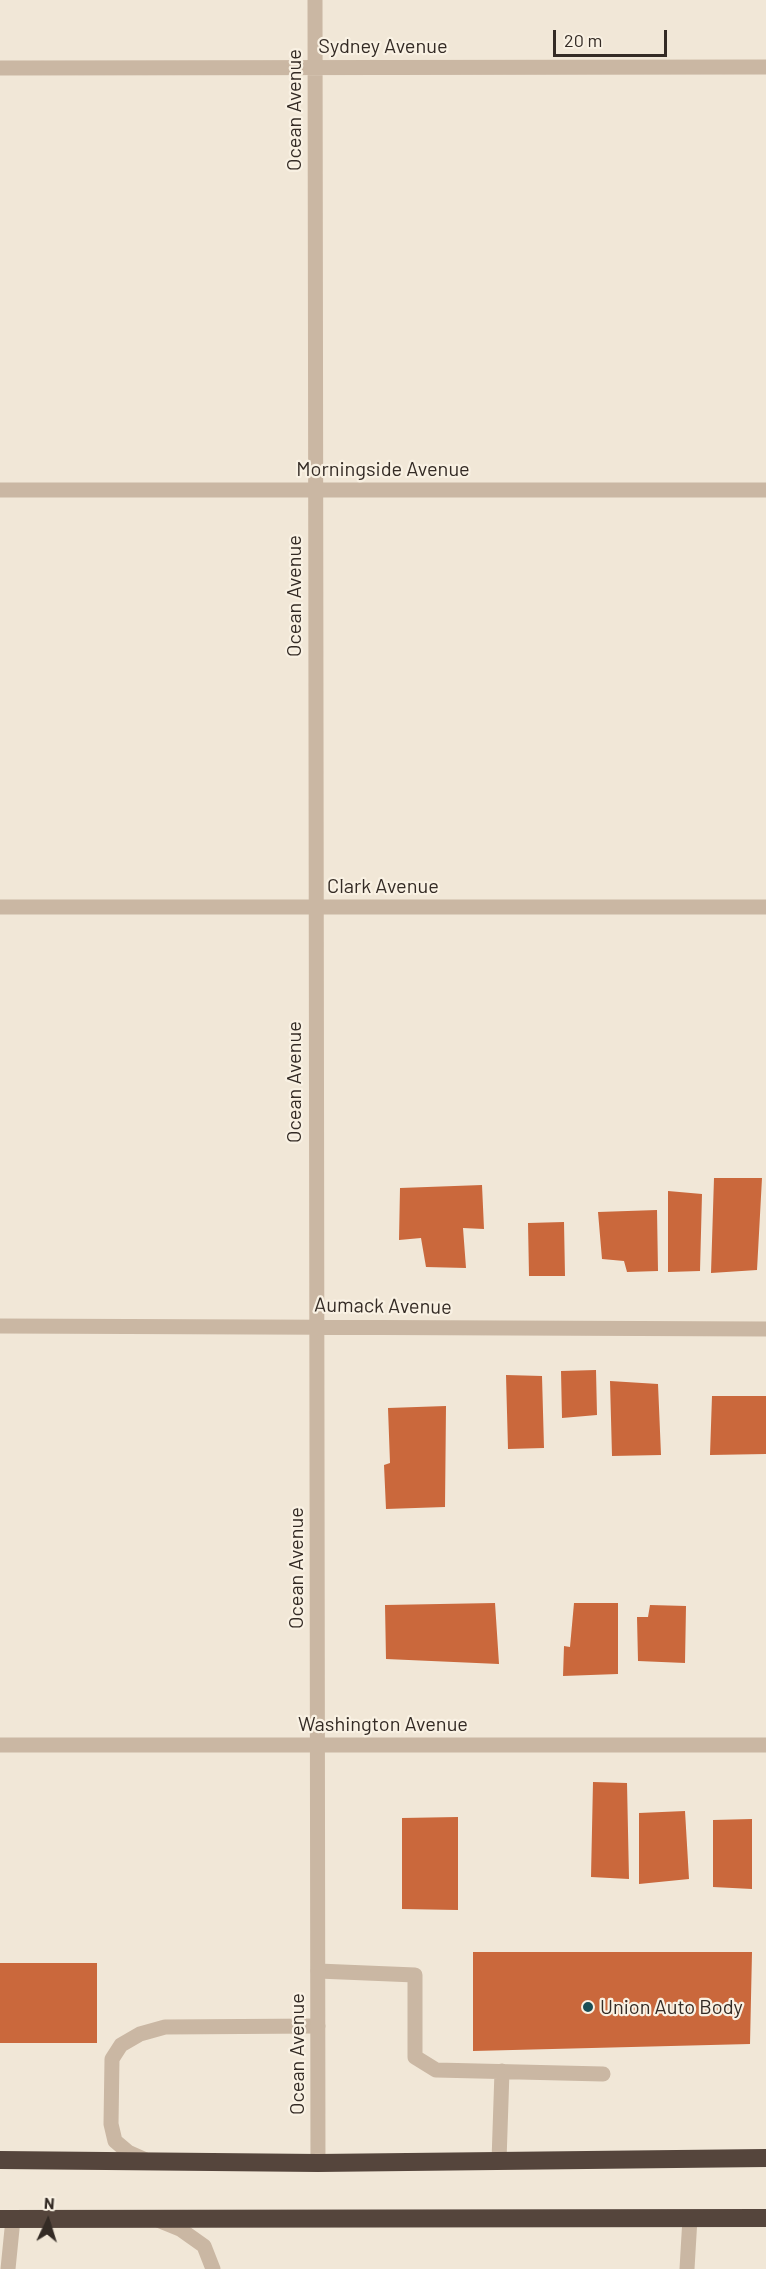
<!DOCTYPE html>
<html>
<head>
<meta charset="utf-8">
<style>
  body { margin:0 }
  #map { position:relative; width:766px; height:2269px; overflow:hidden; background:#f1e7d7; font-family:Barlow,sans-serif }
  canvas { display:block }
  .north { position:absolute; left:18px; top:2191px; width:60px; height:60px; -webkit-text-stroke:4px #f9f1e3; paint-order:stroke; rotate:4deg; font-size:16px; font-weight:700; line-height:24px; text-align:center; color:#342b25 }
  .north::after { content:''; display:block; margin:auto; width:21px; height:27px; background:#342b25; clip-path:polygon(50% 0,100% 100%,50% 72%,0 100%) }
  .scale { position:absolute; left:553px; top:30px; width:114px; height:27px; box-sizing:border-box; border:3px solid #342b25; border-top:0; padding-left:8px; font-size:18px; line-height:21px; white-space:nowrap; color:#342b25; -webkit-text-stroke:4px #f9f1e3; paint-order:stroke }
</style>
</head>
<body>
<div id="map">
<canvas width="766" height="2269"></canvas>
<div class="north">N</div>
<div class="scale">20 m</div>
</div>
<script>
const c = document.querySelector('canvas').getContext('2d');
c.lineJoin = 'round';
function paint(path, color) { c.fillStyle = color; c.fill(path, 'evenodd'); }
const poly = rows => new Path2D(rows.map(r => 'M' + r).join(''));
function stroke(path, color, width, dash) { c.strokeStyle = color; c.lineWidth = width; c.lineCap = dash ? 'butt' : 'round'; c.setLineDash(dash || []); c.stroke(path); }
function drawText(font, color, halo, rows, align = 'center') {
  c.font = font + ' Barlow,sans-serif'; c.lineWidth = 4.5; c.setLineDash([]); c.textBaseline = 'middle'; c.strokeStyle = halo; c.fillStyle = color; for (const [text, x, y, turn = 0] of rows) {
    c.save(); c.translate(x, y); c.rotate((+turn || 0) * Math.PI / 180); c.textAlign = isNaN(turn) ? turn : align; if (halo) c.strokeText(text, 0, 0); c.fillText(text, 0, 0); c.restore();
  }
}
const building = poly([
  [714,1178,762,1178,757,1270,711,1273],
  [482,1185,484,1229,463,1228,466,1268,426,1267,421,1238,399,1240,400,1188],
  [668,1191,702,1194,700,1271,668,1272],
  [657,1210,658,1271,627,1272,624,1261,602,1259,598,1212],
  [564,1222,565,1276,529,1276,528,1223],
  [596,1370,597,1415,562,1418,561,1371],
  [506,1375,542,1376,544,1448,508,1449],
  [610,1381,658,1384,661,1455,612,1456],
  [712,1396,766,1396,766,1454,710,1455],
  [446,1406,445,1507,386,1509,384,1465,390,1463,388,1408],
  [495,1603,499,1664,386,1659,385,1605],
  [574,1603,618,1603,618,1674,563,1676,564,1646,570,1647],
  [650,1605,686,1606,685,1663,638,1661,637,1617,648,1617],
  [593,1782,627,1783,629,1879,591,1877],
  [685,1811,689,1879,639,1884,639,1813],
  [458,1817,458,1910,402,1909,402,1818],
  [752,1819,752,1889,713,1887,713,1820],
  [473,1952,752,1952,750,2044,473,2051],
  [0,1963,97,1963,97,2043,0,2043]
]);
const lane = poly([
  [318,1971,415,1975,415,2057,436,2070,603,2074],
  [146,2160,128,2152,115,2141,111,2124,112,2059,121,2045,140,2034,165,2027,318,2026],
  [499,2161,502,2071],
  [8,2269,13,2219]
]);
const street = poly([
  [315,0,318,2163],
  [0,68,766,67],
  [0,490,766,490],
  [0,907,766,907],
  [0,1326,766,1329],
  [0,1745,766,1745],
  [158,2220,180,2229,204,2246,213,2269],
  [687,2269,690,2218]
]);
const highway = poly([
  [0,2160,318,2163,766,2158],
  [0,2219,766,2218]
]);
const markers = [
  [588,2007,6,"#1a4e56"]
];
const streetNames = [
  ["Sydney Avenue",383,46],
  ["Ocean Avenue",294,110,-90],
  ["Morningside Avenue",383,469],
  ["Ocean Avenue",294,596,-90],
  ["Clark Avenue",383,886],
  ["Ocean Avenue",294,1082,-90],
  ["Aumack Avenue",383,1306,1],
  ["Ocean Avenue",296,1568,-90],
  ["Washington Avenue",383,1724],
  ["Ocean Avenue",297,2054,-90]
];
const poiNames = [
  ["Union Auto Body",600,2007]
];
paint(building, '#ca683c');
stroke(lane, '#cab7a3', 15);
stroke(street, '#cab7a3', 15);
stroke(highway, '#55453c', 18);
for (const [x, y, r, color] of markers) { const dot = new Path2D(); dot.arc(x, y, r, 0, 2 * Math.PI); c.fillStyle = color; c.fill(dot); stroke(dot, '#f9f1e3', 2); }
drawText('20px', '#342b25', '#f9f1e3', streetNames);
drawText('20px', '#342b25', '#f9f1e3', poiNames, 'left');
</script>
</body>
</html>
